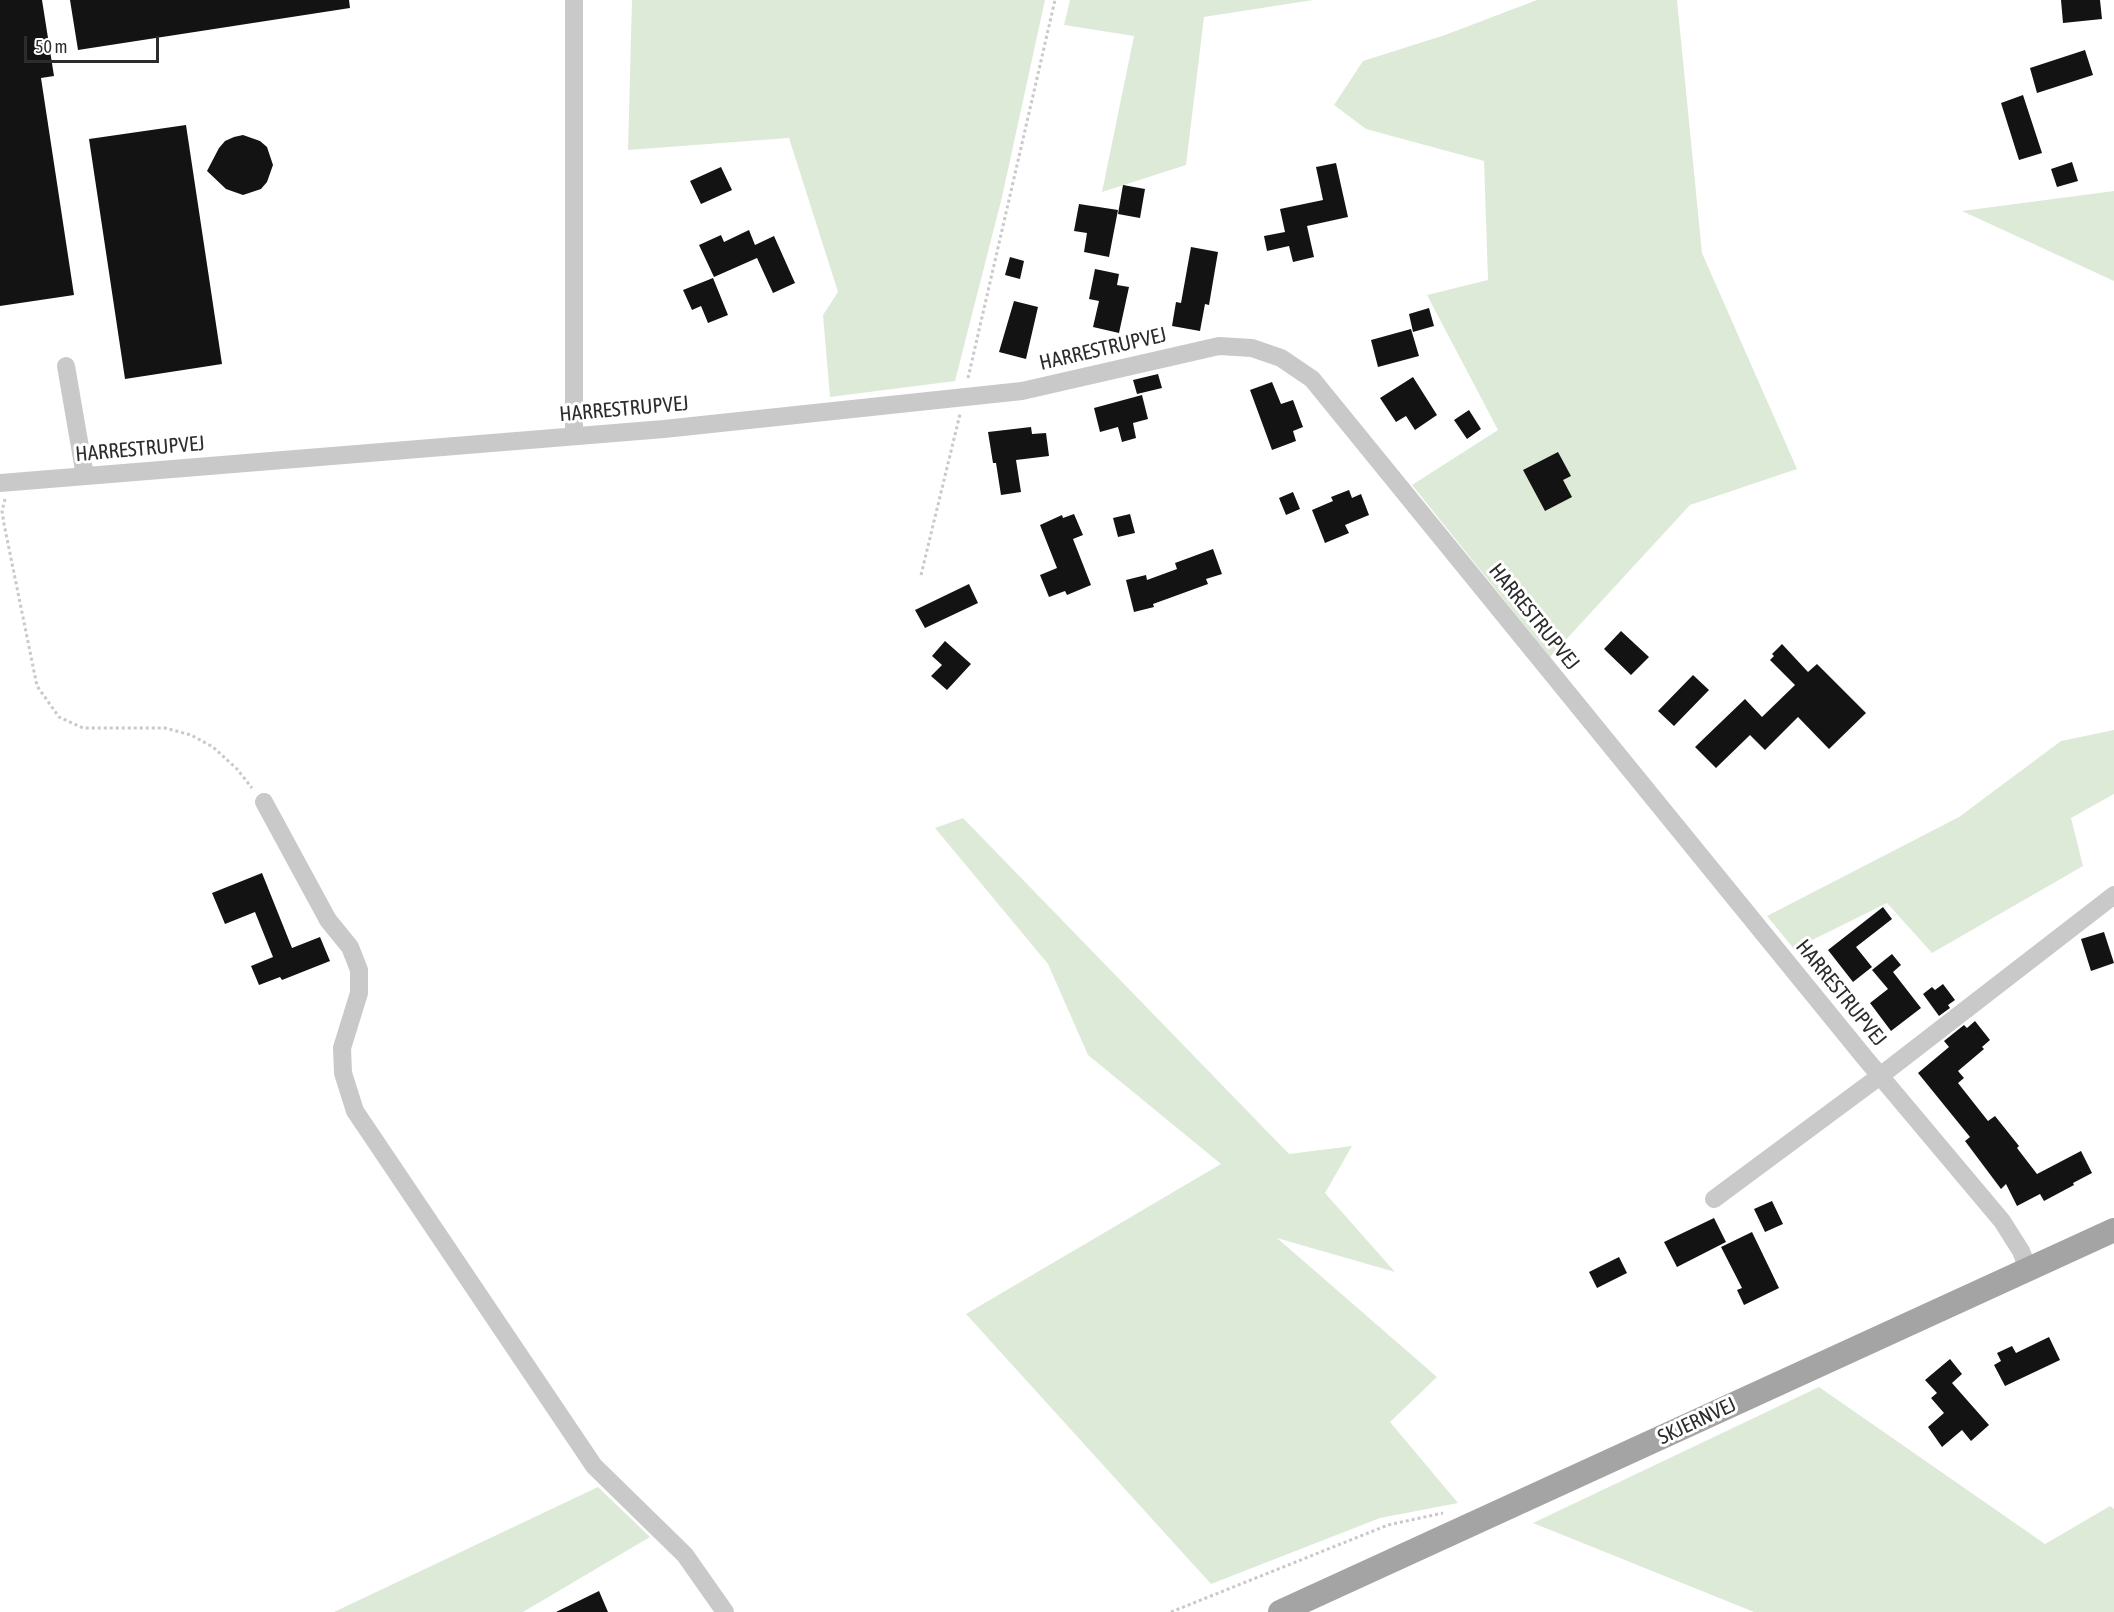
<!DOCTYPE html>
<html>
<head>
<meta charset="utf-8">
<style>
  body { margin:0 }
  #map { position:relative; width:2114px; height:1612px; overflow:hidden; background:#fff; font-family:"Asap Condensed",sans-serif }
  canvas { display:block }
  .scale { position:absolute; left:24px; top:36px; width:135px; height:27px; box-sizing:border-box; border:3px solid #2c2c2c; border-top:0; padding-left:8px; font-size:18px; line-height:21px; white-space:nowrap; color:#2c2c2c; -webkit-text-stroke:4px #fff; paint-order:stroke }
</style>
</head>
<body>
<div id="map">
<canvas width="2114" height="1612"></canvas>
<div class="scale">50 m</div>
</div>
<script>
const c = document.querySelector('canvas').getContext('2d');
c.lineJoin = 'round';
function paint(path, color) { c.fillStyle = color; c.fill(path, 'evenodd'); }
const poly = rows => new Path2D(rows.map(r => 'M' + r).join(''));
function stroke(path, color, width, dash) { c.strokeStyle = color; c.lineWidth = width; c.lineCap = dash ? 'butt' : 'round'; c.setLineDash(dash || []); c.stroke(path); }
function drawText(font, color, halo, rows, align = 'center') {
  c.font = font + ' "Asap Condensed",sans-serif'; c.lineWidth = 6; c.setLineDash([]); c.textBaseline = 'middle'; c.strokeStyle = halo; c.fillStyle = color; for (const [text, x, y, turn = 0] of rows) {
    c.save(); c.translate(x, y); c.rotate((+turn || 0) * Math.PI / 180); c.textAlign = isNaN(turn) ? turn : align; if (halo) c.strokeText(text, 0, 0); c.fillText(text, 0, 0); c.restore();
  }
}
const green = poly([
  [632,0,1045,0,1002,197,955,381,830,397,823,315,838,292,789,138,628,150],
  [1070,0,1313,0,1204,17,1186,165,1102,192,1134,36,1064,25],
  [1537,0,1677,0,1702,253,1797,469,1690,505,1550,657,1412,485,1498,430,1427,295,1488,280,1484,161,1366,129,1334,105,1363,61,1445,35],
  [2114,191,2114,281,1962,211],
  [2114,730,2114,794,2071,818,2083,866,1932,953,1887,903,1794,949,1767,916,1959,817,2061,741],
  [963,818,1289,1154,1352,1146,1325,1193,1395,1272,1277,1238,1437,1377,1390,1422,1458,1503,1380,1518,1211,1584,966,1314,1221,1164,1088,1055,1048,964,935,828],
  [1819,1387,2045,1544,2110,1506,2114,1509,2114,1612,1754,1612,1533,1523],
  [598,1487,650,1537,523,1612,334,1612]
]);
const building = poly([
  [0,0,42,0,54,76,41,78,74,295,0,306],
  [70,0,349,0,350,8,78,50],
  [2061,0,2100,0,2102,19,2063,23],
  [2085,50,2093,75,2037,93,2030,68],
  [2023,95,2042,153,2019,160,2001,103],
  [186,125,222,364,125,379,89,139],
  [243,135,260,141,267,147,273,165,267,182,261,189,243,195,226,189,207,171,219,148,225,141,234,137],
  [2072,162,2078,181,2057,187,2051,169],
  [1336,163,1348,217,1307,226,1314,257,1293,262,1289,246,1267,251,1264,236,1285,232,1280,209,1323,200,1316,167],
  [721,167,732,190,701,204,690,181],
  [1123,185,1145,189,1140,218,1118,214],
  [1079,204,1118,210,1109,257,1084,252,1087,233,1074,231],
  [749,230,755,245,774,236,795,283,773,293,757,258,714,277,699,245,721,235,724,242],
  [1191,247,1218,252,1209,305,1205,304,1200,331,1172,326,1176,302,1181,303],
  [1010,257,1024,261,1020,279,1005,275],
  [1095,269,1119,274,1117,285,1129,287,1119,333,1093,327,1099,301,1089,299],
  [713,278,728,315,708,323,701,306,692,310,683,290],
  [1014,301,1038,307,1026,359,999,352],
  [1429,308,1434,326,1413,332,1409,314],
  [1411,329,1419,356,1378,367,1371,340],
  [1158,374,1162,388,1137,394,1133,380],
  [1413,377,1437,415,1415,430,1406,416,1396,422,1380,398],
  [1272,382,1281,404,1293,400,1303,427,1293,431,1296,441,1272,450,1250,390],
  [1142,395,1148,419,1133,423,1136,438,1122,442,1118,427,1100,432,1094,408],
  [1469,410,1481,429,1467,439,1454,420],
  [1031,427,1032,434,1046,433,1049,456,1016,460,1021,492,1001,495,996,463,993,463,988,432],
  [1558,452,1571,476,1563,480,1572,497,1545,511,1523,470],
  [1349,490,1352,498,1361,494,1369,515,1345,525,1349,533,1325,543,1312,510,1333,501,1331,497],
  [1293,492,1300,509,1286,515,1279,498],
  [1074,514,1083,535,1073,539,1091,585,1067,595,1065,591,1049,597,1040,575,1057,568,1040,525,1062,515,1063,518],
  [1130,514,1135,533,1118,537,1113,518],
  [1213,549,1222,574,1206,579,1208,584,1153,604,1154,607,1134,612,1126,580,1146,575,1147,580,1177,569,1175,563],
  [969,584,978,603,925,628,915,610],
  [1621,631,1649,657,1631,675,1604,649],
  [945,641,971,664,947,690,931,676,942,665,932,656],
  [1782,644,1808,672,1817,664,1866,713,1829,749,1798,717,1765,750,1750,735,1716,768,1695,747,1745,699,1762,717,1795,685,1770,660,1774,656,1772,654],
  [1693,675,1709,690,1674,726,1658,711],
  [262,873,292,948,320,937,330,961,282,980,280,977,259,985,251,966,273,957,255,912,225,924,212,893],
  [1883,907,1892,919,1856,947,1872,967,1853,982,1828,950],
  [2104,932,2114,963,2091,971,2081,939],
  [1892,954,1901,965,1893,972,1921,1008,1891,1031,1870,1003,1888,989,1872,970],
  [1943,984,1955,1000,1948,1005,1950,1008,1939,1016,1923,994,1932,987,1935,990],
  [1975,1021,1990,1040,1982,1047,1984,1049,1958,1071,1964,1078,1958,1083,1988,1121,1995,1116,2019,1146,2017,1148,2037,1174,2081,1151,2092,1173,2073,1183,2074,1185,2044,1201,2040,1194,2017,1206,2006,1184,2001,1189,1965,1141,1970,1137,1918,1073,1949,1047,1944,1041,1964,1025,1967,1028],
  [1772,1201,1783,1224,1765,1232,1754,1209],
  [1714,1218,1726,1242,1677,1267,1664,1242],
  [1752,1232,1779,1288,1744,1305,1737,1290,1742,1288,1721,1247],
  [1619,1257,1627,1273,1597,1288,1589,1272],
  [2049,1337,2060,1360,2005,1386,1994,1365,2001,1361,1997,1353,2012,1346,2016,1353],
  [1950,1359,1962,1374,1952,1383,1989,1425,1971,1441,1962,1430,1942,1447,1928,1427,1944,1413,1931,1398,1937,1393,1925,1380],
  [599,1591,608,1612,556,1612]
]);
const path = poly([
  [968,378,1055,0],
  [5,499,2,511,4,524,37,686,59,717,83,728,165,728,191,735,213,747,237,769,252,788],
  [921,575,960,414],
  [1171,1612,1388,1525,1443,1513]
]);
const minor = poly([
  [574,0,574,436],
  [66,366,85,476],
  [0,483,664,429,1022,391,1219,346,1252,348,1281,358,1312,379,1865,1058,2002,1221,2021,1251,2028,1269],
  [264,802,328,920,350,947,359,970,359,993,342,1048,343,1073,355,1111,594,1466,685,1555,725,1612],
  [1714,1199,1880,1076,2114,895]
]);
const major = poly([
  [1280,1612,2114,1230]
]);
const streetNames = [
  ["HARRESTRUPVEJ",1103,349,-13],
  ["HARRESTRUPVEJ",624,409,-5],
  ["HARRESTRUPVEJ",140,449,-5],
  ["HARRESTRUPVEJ",1534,617,51],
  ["HARRESTRUPVEJ",1841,993,51],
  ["SKJERNVEJ",1697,1421,-25]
];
paint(green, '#deead8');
paint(building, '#131313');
stroke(path, '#c9c9c9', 3, [3, 3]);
stroke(minor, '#c9c9c9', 18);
stroke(major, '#a4a4a4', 24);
drawText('21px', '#2c2c2c', '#fff', streetNames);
</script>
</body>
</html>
